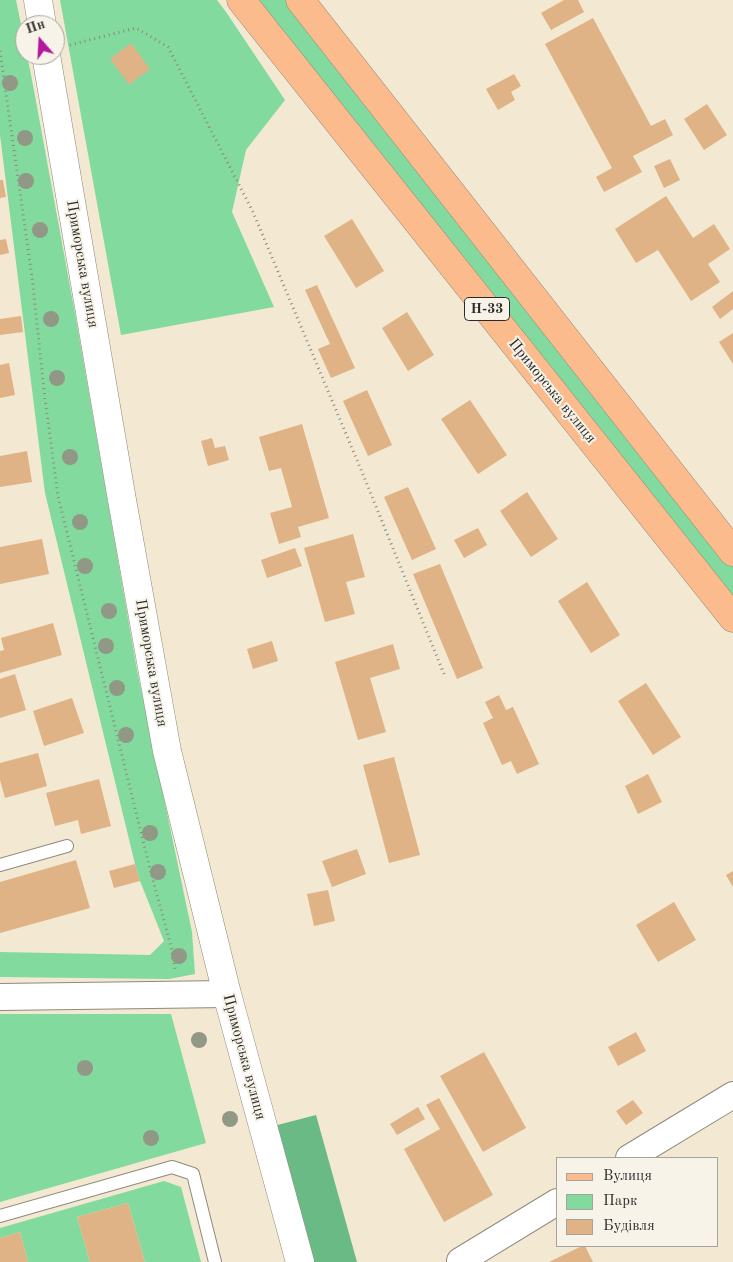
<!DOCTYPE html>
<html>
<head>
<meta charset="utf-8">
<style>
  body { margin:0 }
  #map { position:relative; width:733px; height:1262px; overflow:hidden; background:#f3e8d1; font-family:"Old Standard TT",serif }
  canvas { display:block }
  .legend { position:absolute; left:556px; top:1157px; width:162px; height:90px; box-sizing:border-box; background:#f7f3e8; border:1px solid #a5a39c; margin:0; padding:6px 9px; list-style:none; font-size:15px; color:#2b2b2b }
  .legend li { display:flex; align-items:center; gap:10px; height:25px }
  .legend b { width:25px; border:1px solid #a5a39c }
  .north { position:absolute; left:15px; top:15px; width:50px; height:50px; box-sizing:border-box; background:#f7f3e8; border:1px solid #a5a39c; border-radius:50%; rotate:341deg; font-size:14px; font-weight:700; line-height:20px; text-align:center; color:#2b2b2b }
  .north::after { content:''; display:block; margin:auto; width:18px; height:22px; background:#b5179e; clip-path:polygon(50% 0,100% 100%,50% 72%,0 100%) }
</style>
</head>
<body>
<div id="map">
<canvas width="733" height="1262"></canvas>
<ul class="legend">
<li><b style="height:6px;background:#fbbb8c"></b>Вулиця</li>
<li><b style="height:14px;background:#82da9e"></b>Парк</li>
<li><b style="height:14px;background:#dfb385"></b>Будівля</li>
</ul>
<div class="north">Пн</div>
</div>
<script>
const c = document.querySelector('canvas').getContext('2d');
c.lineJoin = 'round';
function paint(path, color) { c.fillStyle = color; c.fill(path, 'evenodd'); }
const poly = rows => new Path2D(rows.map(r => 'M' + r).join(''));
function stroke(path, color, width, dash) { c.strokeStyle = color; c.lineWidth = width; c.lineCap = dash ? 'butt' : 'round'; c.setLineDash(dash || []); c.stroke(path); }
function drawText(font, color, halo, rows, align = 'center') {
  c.font = font + ' "Old Standard TT",serif'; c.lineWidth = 4; c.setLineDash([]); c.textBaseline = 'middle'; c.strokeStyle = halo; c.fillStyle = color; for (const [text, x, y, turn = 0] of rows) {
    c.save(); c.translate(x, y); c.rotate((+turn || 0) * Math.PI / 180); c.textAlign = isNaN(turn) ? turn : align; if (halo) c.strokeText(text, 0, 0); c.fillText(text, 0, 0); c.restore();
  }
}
const green = poly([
  [0,0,16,0,25,44,25,55,27,55,33,85,76,319,137,670,192,932,195,974,169,979,0,977,0,952,150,955,164,941,140,881,135,864,45,493,0,135],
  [60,0,217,0,226,12,285,100,246,150,232,212,274,307,121,335],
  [258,0,291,0,733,564,733,599],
  [0,1014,171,1014,206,1143,0,1202],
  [164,1181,181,1187,201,1262,145,1262,128,1203,77,1217,90,1262,28,1262,20,1232,0,1238,0,1228]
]);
const forest = poly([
  [316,1115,357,1262,305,1262,266,1128]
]);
const building = poly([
  [564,0,578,0,584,12,551,30,541,13],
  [593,18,651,126,665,119,673,135,633,156,642,172,604,192,596,177,612,168,545,44],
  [131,43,150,69,129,85,110,59],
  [514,74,521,86,511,92,515,100,498,110,486,89],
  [707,104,727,135,704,150,684,119],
  [670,159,680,180,664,188,654,166],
  [0,180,3,180,6,197,0,198],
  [666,196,693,238,714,224,730,249,708,264,720,282,691,301,658,250,636,263,615,229],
  [352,219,384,271,356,288,324,236],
  [6,239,9,253,0,255,0,240],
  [317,285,355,368,331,378,318,349,330,344,305,290],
  [733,291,733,309,720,319,712,307],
  [407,312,434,355,408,371,382,328],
  [21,316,23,332,0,335,0,319],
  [733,333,733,364,719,342],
  [9,363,15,395,0,398,0,365],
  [367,390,392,445,368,456,343,401],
  [470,400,507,455,478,474,441,419],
  [302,424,329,518,298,527,301,537,279,544,270,513,292,507,281,468,269,471,259,437],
  [212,438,215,448,225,446,229,460,208,466,201,441],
  [27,451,32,482,0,487,0,456],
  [408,487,436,549,412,560,384,497],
  [527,492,558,539,531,557,500,511],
  [478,528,487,545,464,558,454,540],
  [353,534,365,577,346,582,355,614,325,622,304,548],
  [42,539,49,574,0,584,0,547],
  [295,548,302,566,267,578,261,560],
  [440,564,483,668,457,679,413,574],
  [587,582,620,635,591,653,558,601],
  [53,623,62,655,0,673,0,651,4,650,1,638],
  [272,641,278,661,253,669,247,649],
  [393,644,400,669,370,678,386,732,358,740,335,662],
  [15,674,26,710,0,718,0,679],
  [646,683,681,737,653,755,618,701],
  [499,695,506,710,513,707,539,764,517,774,511,761,502,765,483,723,493,718,485,702],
  [72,698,84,733,44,746,33,711],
  [38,753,47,786,5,798,0,780,0,763],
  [394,757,420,855,389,863,363,765],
  [648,774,662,802,638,814,625,786],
  [99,779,111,826,81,834,78,820,55,826,46,793],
  [357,849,366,874,332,887,322,861],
  [76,860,90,908,0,933,0,882],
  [135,864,140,881,114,888,109,871],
  [733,871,733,887,726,875],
  [328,890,335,921,314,926,307,894],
  [674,902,696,940,658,962,636,925],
  [636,1032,646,1051,618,1066,608,1047],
  [484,1052,526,1128,483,1152,440,1076],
  [439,1098,493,1195,444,1222,404,1149,440,1129,426,1105],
  [633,1100,643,1113,626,1125,616,1111],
  [418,1107,425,1119,397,1135,390,1124],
  [128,1203,145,1262,90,1262,77,1217],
  [20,1232,28,1262,0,1262,0,1238],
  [582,1246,585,1246,593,1262,549,1262]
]);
const path = poly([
  [70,45,136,28,168,47,253,212,362,472,444,674],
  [0,51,32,277,45,399,58,496,151,873,171,946,175,969]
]);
const service = poly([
  [0,865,67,846],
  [0,1216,172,1167,193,1174,215,1262]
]);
const minor = poly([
  [0,997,227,994],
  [629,1158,733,1095],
  [460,1261,557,1202]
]);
const tertiary = poly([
  [38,0,42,25],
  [46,55,122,500,167,751,227,994,300,1262]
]);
const primary = poly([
  [241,0,733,618],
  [300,0,733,552]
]);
const trees = [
  [10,83],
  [25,138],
  [26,181],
  [40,230],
  [51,319],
  [57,378],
  [70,457],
  [80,522],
  [85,566],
  [109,611],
  [106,646],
  [117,688],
  [126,735],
  [150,833],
  [158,872],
  [179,956],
  [199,1040],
  [85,1068],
  [230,1119],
  [151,1138]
];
const shields = [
  [487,309,45]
];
const shieldNames = [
  ["Н-33",487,309]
];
const streetNames = [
  ["Приморська вулиця",82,264,80],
  ["Приморська вулиця",552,391,51],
  ["Приморська вулиця",151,663,80],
  ["Приморська вулиця",244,1057,75]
];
paint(green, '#82da9e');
paint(forest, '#69ba85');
paint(building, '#dfb385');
stroke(service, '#8f8a7e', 14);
stroke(minor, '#8f8a7e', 28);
stroke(tertiary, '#8f8a7e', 29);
stroke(primary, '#8f8a7e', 29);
stroke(path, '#8f8a7e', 3, [1, 4]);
stroke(service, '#fff', 12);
stroke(minor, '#fff', 26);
stroke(tertiary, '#fff', 28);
stroke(primary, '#fbbb8c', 28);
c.fillStyle = '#919886';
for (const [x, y] of trees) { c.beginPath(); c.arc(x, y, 8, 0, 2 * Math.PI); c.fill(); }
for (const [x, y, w] of shields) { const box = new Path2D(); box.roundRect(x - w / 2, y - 11.5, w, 23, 4); c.fillStyle = '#f7f3e8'; c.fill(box); stroke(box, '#2b2b2b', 1); }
drawText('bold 14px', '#2b2b2b', null, shieldNames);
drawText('15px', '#2b2b2b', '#f7f3e8', streetNames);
</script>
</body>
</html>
